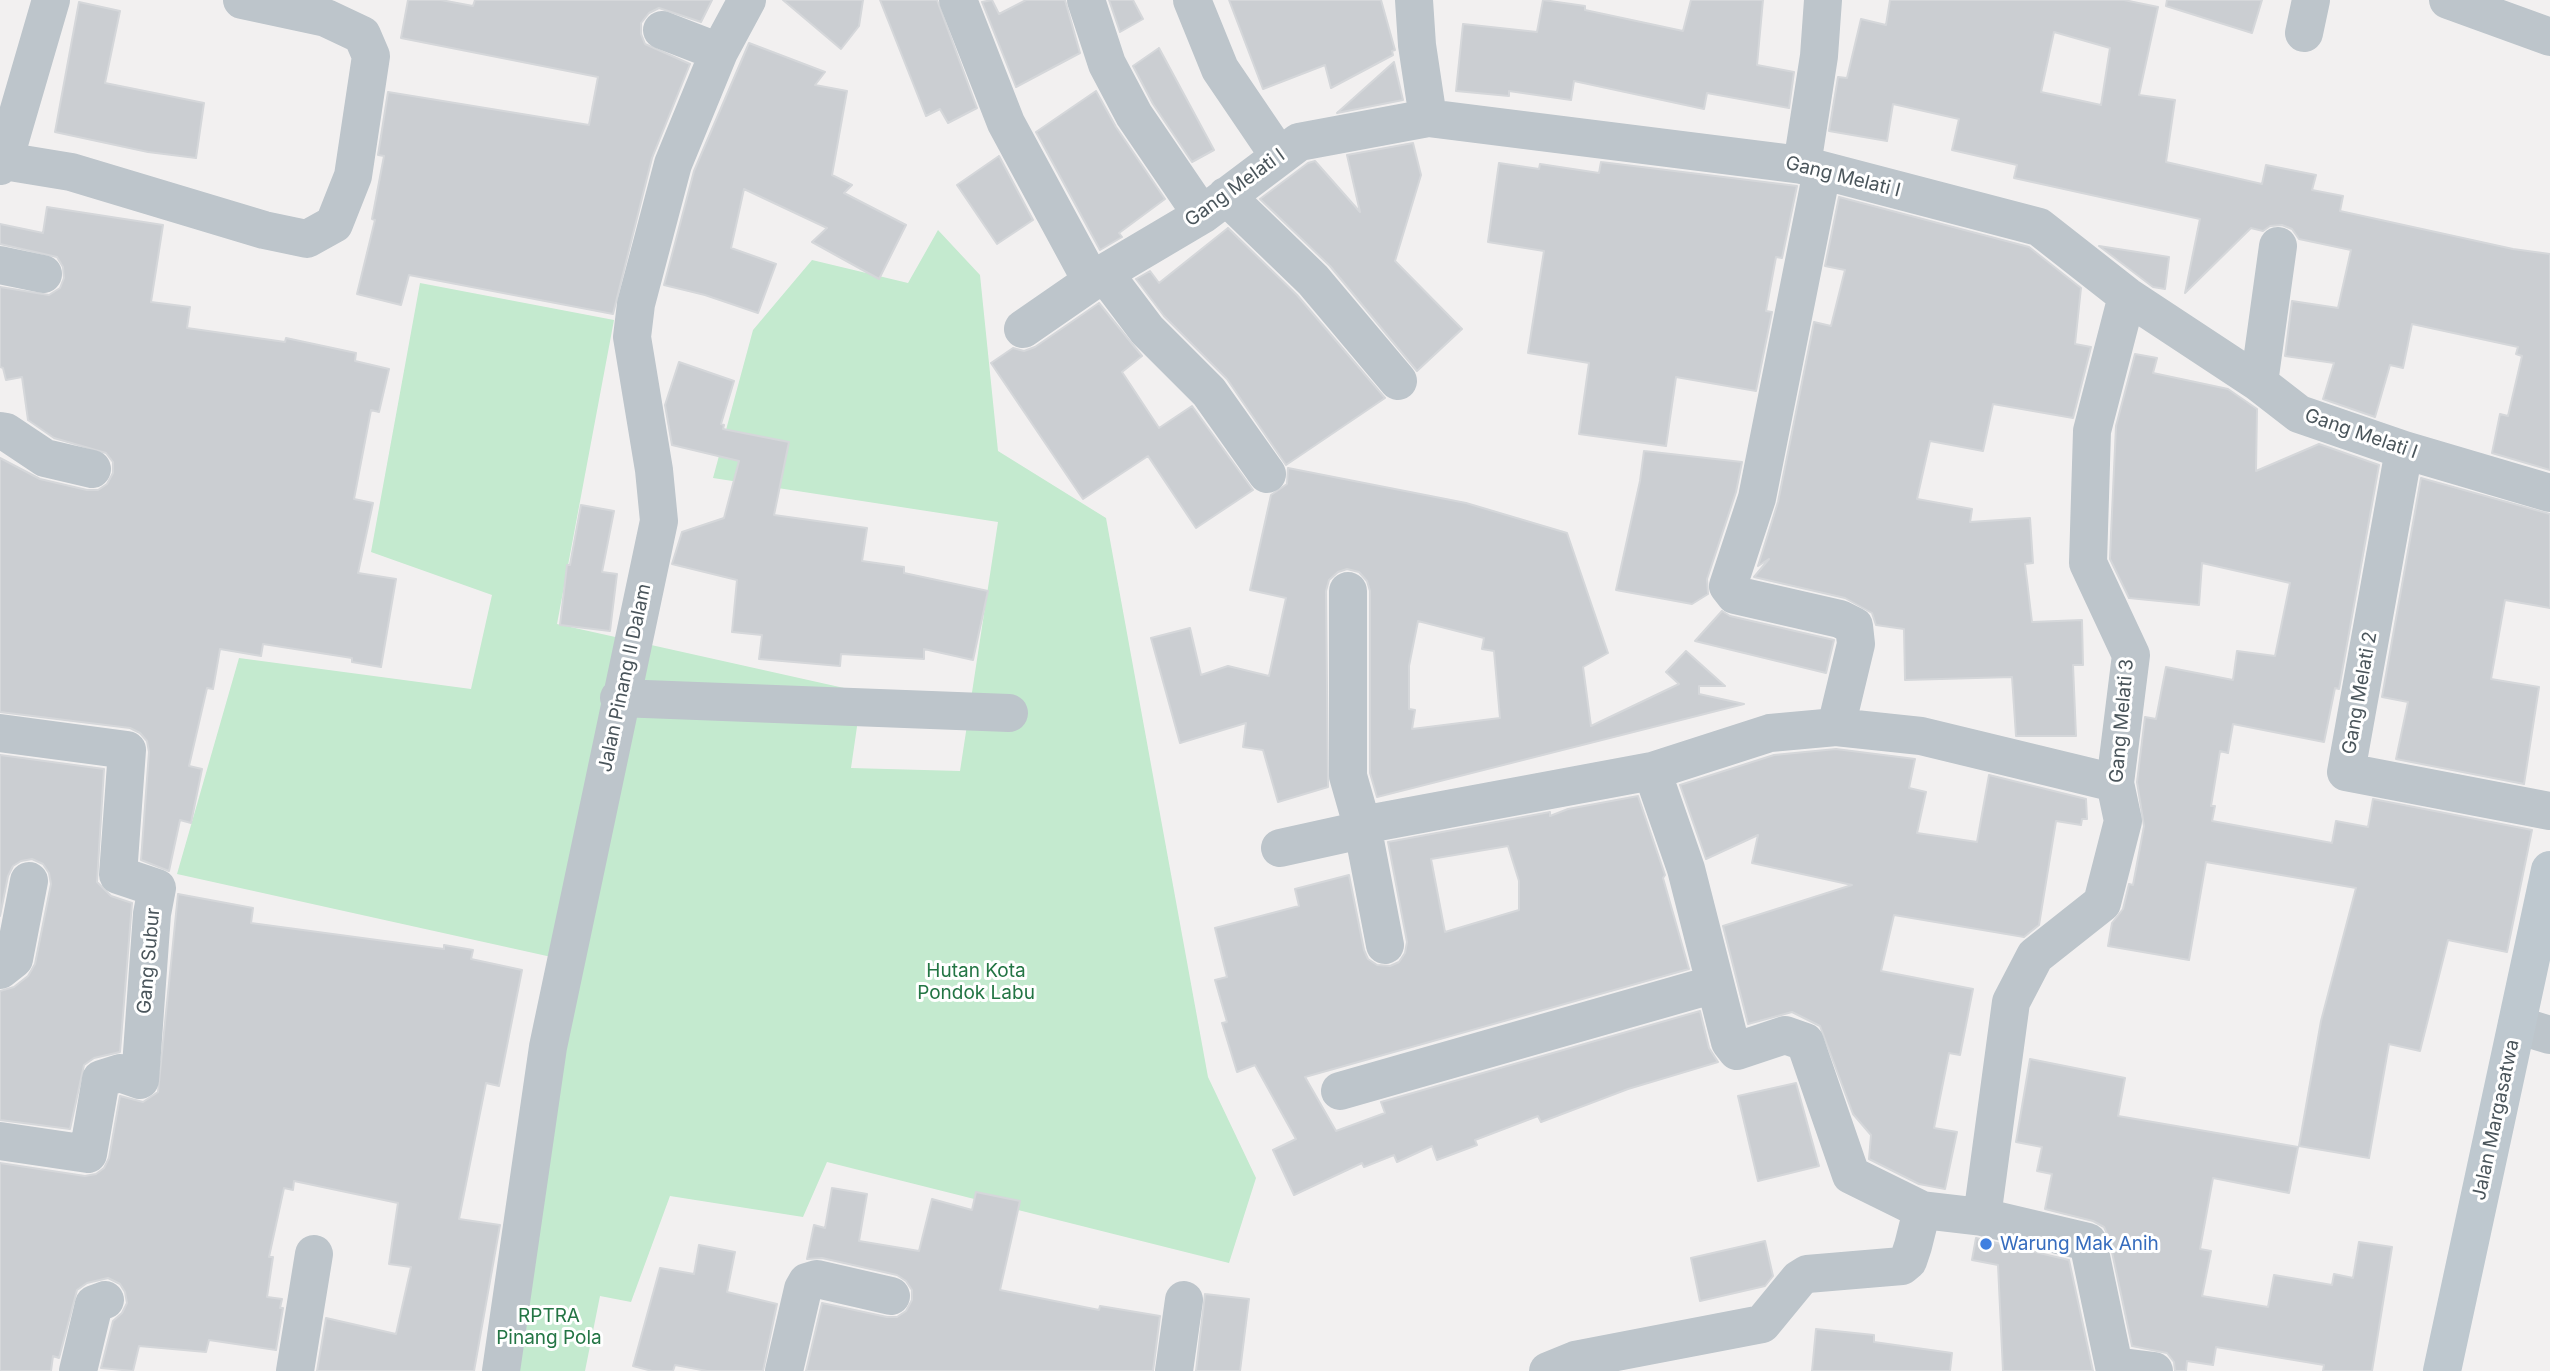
<!DOCTYPE html>
<html>
<head>
<meta charset="utf-8">
<style>
  body { margin:0 }
  canvas { display:block; background:#f2f0f0 }
</style>
</head>
<body>
<canvas width="2550" height="1371"></canvas>
<script>
const c = document.querySelector('canvas').getContext('2d');
c.lineJoin = 'round';
function paint(path, color) { c.fillStyle = color; c.fill(path, 'evenodd'); }
const poly = rows => new Path2D(rows.map(r => 'M' + r).join(''));
function stroke(path, color, width, dash) { c.strokeStyle = color; c.lineWidth = width; c.lineCap = dash ? 'butt' : 'round'; c.setLineDash(dash || []); c.stroke(path); }
function drawText(font, color, halo, rows, align = 'center') {
  c.font = font + ' Inter,sans-serif'; c.lineWidth = 6; c.setLineDash([]); c.textBaseline = 'middle'; c.strokeStyle = halo; c.fillStyle = color; for (const [text, x, y, turn = 0] of rows) {
    c.save(); c.translate(x, y); c.rotate((+turn || 0) * Math.PI / 180); c.textAlign = isNaN(turn) ? turn : align; if (halo) c.strokeText(text, 0, 0); c.fillText(text, 0, 0); c.restore();
  }
}
const green = poly([
  [938,230,980,275,998,451,1106,518,1208,1077,1256,1178,1229,1263,827,1162,803,1217,670,1196,631,1302,600,1296,585,1371,496,1371,556,958,177,874,239,658,471,689,492,595,371,552,420,283,614,320,557,624,862,692,851,768,960,771,998,522,713,478,753,330,812,260,908,283]
]);
const building = poly([
  [408,0,441,0,473,6,475,0,712,0,701,22,659,8,649,13,641,23,641,34,645,44,690,64,652,158,613,314,409,275,401,305,357,294,375,220,372,219,384,156,378,155,388,92,589,125,598,77,401,38,408,0],
  [783,0,863,0,859,26,841,49,783,0],
  [880,0,937,0,977,108,948,123,940,109,926,116,880,0],
  [992,0,999,14,1026,0,1065,0,1080,53,1016,87,982,2,992,0],
  [1109,0,1133,0,1143,19,1120,32,1109,0],
  [1229,0,1381,0,1395,50,1392,51,1393,55,1331,88,1325,65,1263,89,1229,0],
  [1543,0,1585,6,1585,10,1683,31,1691,0,1763,0,1757,65,1794,72,1789,108,1707,93,1704,109,1574,81,1571,100,1509,91,1509,96,1456,91,1463,24,1537,32,1543,0],
  [1890,0,2124,0,2158,7,2139,95,2175,100,2166,162,2262,184,2266,165,2316,175,2312,190,2343,196,2340,211,2513,249,2550,254,2550,470,2492,453,2500,414,2508,416,2522,356,2516,354,2518,347,2412,324,2403,368,2390,365,2375,417,2323,399,2334,363,2285,356,2292,301,2338,308,2351,250,2299,239,2292,229,2282,225,2270,226,2263,231,2251,228,2185,293,2200,219,2014,178,2017,165,1952,150,1959,119,1893,104,1887,141,1829,131,1838,77,1847,78,1861,19,1886,25,1890,0],
  [2054,32,2110,48,2101,105,2041,92,2054,32],
  [2167,0,2262,0,2252,33,2166,6,2167,0],
  [79,2,120,11,105,83,204,103,196,158,148,152,55,132,79,2],
  [749,43,825,72,815,85,847,91,832,175,852,185,844,193,906,225,879,279,812,242,827,228,744,189,731,248,776,264,758,313,705,295,664,285,694,171,749,43],
  [1159,48,1214,150,1192,162,1153,104,1133,66,1159,48],
  [1394,62,1403,100,1337,113,1394,62],
  [1096,91,1116,127,1165,199,1119,233,1122,237,1100,250,1036,132,1096,91],
  [1413,143,1421,175,1395,261,1462,329,1417,371,1330,266,1260,199,1308,163,1315,161,1360,212,1347,155,1413,143],
  [999,156,1033,220,997,244,957,185,999,156],
  [1601,162,1797,186,1782,258,1776,257,1766,311,1772,312,1756,391,1676,377,1666,446,1579,434,1589,363,1528,353,1544,251,1488,242,1499,163,1539,169,1540,164,1599,173,1601,162],
  [1839,197,2029,247,2081,288,2075,344,2091,347,2073,418,1993,404,1983,451,1930,441,1917,499,1972,509,1970,522,2030,518,2033,563,2025,564,2032,622,2082,620,2083,665,2073,665,2076,736,2016,736,2012,677,1905,680,1904,629,1876,625,1872,613,1845,598,1754,577,1769,559,1758,566,1778,502,1814,322,1831,326,1845,270,1825,266,1839,197],
  [47,207,163,225,151,302,190,307,187,328,285,342,286,338,356,353,355,361,389,369,379,412,371,410,354,499,373,503,358,573,396,579,381,667,352,662,352,658,263,644,261,656,220,649,213,689,207,688,189,766,202,769,191,823,180,820,169,871,141,860,149,752,147,741,140,733,130,728,0,712,0,458,40,479,87,490,98,490,107,484,113,473,113,462,106,453,54,438,28,420,22,377,6,380,3,368,0,367,0,287,49,295,60,288,64,278,63,267,57,257,0,244,0,224,43,233,47,207],
  [1228,228,1297,295,1385,398,1286,465,1227,379,1164,316,1136,279,1150,271,1159,283,1228,228],
  [2099,246,2169,257,2165,289,2153,287,2099,246],
  [1099,303,1142,356,1122,372,1159,428,1192,406,1253,490,1196,528,1148,456,1083,499,991,363,1013,348,1024,351,1035,347,1099,303],
  [2135,354,2157,358,2153,373,2228,389,2257,409,2256,471,2319,444,2379,465,2339,689,2335,688,2324,742,2233,724,2228,753,2220,751,2211,806,2215,806,2212,821,2332,843,2336,821,2368,827,2373,799,2532,830,2507,952,2448,940,2420,1051,2389,1044,2369,1158,2299,1146,2321,1021,2356,888,2206,862,2189,960,2108,946,2112,923,2123,909,2129,884,2133,885,2144,826,2137,782,2145,717,2156,719,2166,667,2233,680,2237,651,2275,656,2290,583,2202,563,2199,605,2129,598,2110,559,2111,534,2116,426,2135,354],
  [679,362,734,381,721,424,724,425,723,429,789,442,774,515,867,528,862,561,904,567,904,573,988,591,973,660,924,649,924,659,841,654,840,666,759,659,762,635,732,632,737,580,672,564,682,532,724,518,739,461,672,445,665,405,679,362],
  [1644,451,1742,462,1736,492,1707,579,1708,594,1692,604,1616,590,1640,481,1644,451],
  [1288,468,1466,503,1567,533,1608,653,1583,667,1591,726,1679,684,1666,672,1686,651,1725,686,1699,686,1699,694,1744,704,1377,797,1370,773,1370,591,1367,581,1359,572,1347,569,1338,572,1329,580,1326,591,1328,787,1278,802,1263,750,1243,747,1246,723,1180,743,1151,638,1190,628,1201,675,1228,666,1269,676,1286,598,1250,590,1271,495,1287,484,1288,468],
  [1418,621,1484,638,1482,649,1494,651,1500,718,1412,729,1415,710,1409,709,1409,666,1418,621],
  [2421,478,2550,514,2550,608,2505,600,2491,679,2539,687,2524,784,2396,759,2408,702,2382,697,2421,478],
  [581,505,614,511,602,572,617,574,610,631,560,625,567,565,570,565,581,505],
  [1722,611,1730,616,1834,640,1826,673,1695,641,1722,611],
  [1836,749,1915,759,1909,788,1926,792,1917,833,1977,842,1989,775,2086,799,2087,819,2082,819,2081,825,2056,821,2039,925,2024,937,1894,915,1881,971,1973,989,1960,1055,1949,1053,1934,1128,1957,1132,1945,1189,1919,1184,1869,1159,1871,1135,1853,1114,1820,1026,1792,1012,1748,1024,1723,926,1852,885,1752,863,1758,835,1706,859,1680,785,1774,755,1836,749],
  [0,755,104,769,97,882,111,896,132,903,120,1052,94,1058,84,1065,70,1129,0,1120,0,991,14,987,28,976,35,964,51,884,49,873,43,864,32,859,21,861,13,866,8,876,0,916,0,755],
  [1638,796,1665,875,1663,878,1689,969,1305,1077,1336,1131,1385,1113,1381,1102,1700,1011,1709,1048,1718,1062,1628,1089,1541,1122,1538,1116,1475,1140,1477,1145,1437,1160,1432,1146,1397,1162,1394,1155,1364,1167,1362,1163,1294,1195,1273,1150,1296,1139,1255,1065,1237,1072,1222,1023,1227,1022,1215,980,1227,977,1215,928,1299,906,1295,889,1349,875,1364,950,1368,959,1377,965,1390,966,1399,962,1405,953,1407,942,1388,842,1550,812,1550,816,1568,809,1638,796],
  [1508,846,1519,881,1519,910,1445,932,1431,859,1508,846],
  [178,894,253,908,251,923,444,949,444,945,473,950,471,959,522,970,499,1086,486,1083,459,1219,500,1225,474,1371,317,1371,326,1318,396,1334,411,1267,389,1264,398,1203,294,1181,293,1190,284,1188,269,1257,273,1257,267,1297,282,1299,280,1308,283,1308,276,1350,209,1340,206,1352,139,1346,133,1371,101,1368,113,1321,122,1313,127,1303,125,1292,120,1284,108,1278,87,1283,77,1290,59,1358,53,1356,51,1371,0,1371,0,1163,85,1176,96,1174,104,1168,109,1158,120,1096,143,1102,158,1092,178,894],
  [2030,1059,2125,1078,2118,1116,2298,1147,2289,1193,2213,1178,2200,1249,2211,1251,2202,1296,2268,1307,2274,1275,2332,1285,2334,1274,2353,1278,2359,1242,2392,1247,2372,1371,2323,1371,2324,1365,2216,1347,2213,1365,2187,1361,2186,1371,2175,1371,2174,1362,2167,1353,2132,1346,2109,1238,2104,1227,2093,1221,2045,1209,2052,1174,2037,1171,2042,1147,2016,1142,2030,1059],
  [1796,1083,1819,1166,1758,1181,1738,1096,1796,1083],
  [832,1188,867,1194,859,1241,919,1251,932,1199,972,1210,976,1192,1020,1201,1000,1290,1099,1310,1100,1306,1160,1316,1153,1371,806,1371,822,1303,887,1317,897,1317,906,1311,912,1300,912,1290,906,1281,897,1275,822,1258,807,1259,814,1225,825,1228,832,1188],
  [1976,1238,2069,1260,2093,1371,2003,1371,1998,1265,1972,1260,1976,1238],
  [1765,1241,1773,1276,1765,1286,1700,1301,1691,1258,1765,1241],
  [699,1245,735,1252,727,1292,777,1304,763,1371,707,1371,675,1365,673,1371,652,1371,633,1366,660,1268,694,1274,699,1245],
  [1205,1294,1249,1299,1240,1371,1196,1371,1205,1294],
  [1816,1329,1874,1335,1874,1342,1952,1353,1950,1371,1812,1371,1816,1329]
]);
const street = poly([
  [958,0,1006,123,1092,282],
  [1086,0,1107,64,1134,115,1202,215],
  [1192,0,1220,69,1279,156],
  [1414,0,1417,45,1428,118],
  [2448,0,2550,37],
  [662,30,719,52],
  [2304,33,2311,0],
  [4,161,71,172,264,230,307,239,334,224,353,176,371,56,362,35,326,18,242,0],
  [1802,165,1819,56,1823,0],
  [0,166,4,161,51,0],
  [1822,171,1757,498,1728,586,1735,595,1840,619,1854,626,1856,644,1836,727],
  [1226,196,1313,280,1398,381],
  [0,265,43,274],
  [1104,273,1147,330,1209,392,1267,474],
  [2127,296,2092,431,2088,563,2131,655,2115,783,2123,821,2102,903,2035,956,2011,1002,1982,1217,2088,1242,2114,1366,2154,1371],
  [1023,329,1104,273,1202,215,1299,142,1428,118,1802,165,2039,227,2127,296,2259,383,2299,414,2404,450,2550,493],
  [2259,383,2278,246],
  [0,431,6,432,45,458,92,469],
  [2404,450,2346,772,2550,811],
  [1348,591,1348,776,1362,825,1385,945],
  [619,698,1009,713],
  [0,733,127,750,118,875,157,888,152,914,140,1080,120,1073,101,1079,88,1154,0,1141],
  [1652,771,1686,869,1730,1042,1737,1051,1785,1035,1805,1042,1851,1175,1922,1210,1982,1217],
  [1280,848,1348,833,1362,825,1652,771,1770,733,1836,727,1921,736,2115,783],
  [0,970,14,959,29,881],
  [2517,1025,2550,1035],
  [1340,1091,1715,984],
  [78,1371,94,1304,105,1300],
  [295,1371,314,1254],
  [501,1371,548,1047,659,521,654,470,632,337,636,304,673,164,719,52,747,0],
  [784,1371,803,1289,807,1282,817,1279,891,1296],
  [1174,1371,1184,1300],
  [1548,1371,1575,1360,1762,1324,1799,1279,1807,1274,1902,1266,1908,1261,1913,1246,1922,1210]
]);
const secondary = poly([
  [2442,1371,2550,870]
]);
const markers = [
  [1986,1244,7,"#3f7fe0"]
];
const streetNames = [
  ["Gang Melati I",1843,177,14],
  ["Gang Melati I",1235,188,-36],
  ["Gang Melati I",2361,434,19],
  ["Jalan Pinang II Dalam",625,678,-78],
  ["Gang Melati 2",2360,693,-80],
  ["Gang Melati 3",2122,721,-85],
  ["Gang Subur",149,961,-85],
  ["Jalan Margasatwa",2496,1120,-78]
];
const parkNames = [
  ["Hutan Kota",976,971],
  ["Pondok Labu",976,993],
  ["RPTRA",549,1316],
  ["Pinang Pola",549,1338]
];
const shopNames = [
  ["Warung Mak Anih",2000,1244]
];
paint(green, '#c4eacf');
paint(building, '#cbced2');
stroke(building, '#d5d7da', 2);
stroke(street, '#bdc5cb', 38);
stroke(secondary, '#bec8cf', 38);
for (const [x, y, r, color] of markers) { const dot = new Path2D(); dot.arc(x, y, r, 0, 2 * Math.PI); c.fillStyle = color; c.fill(dot); stroke(dot, '#fff', 2.5); }
drawText('19px', '#4a555b', '#fff', streetNames);
drawText('19px', '#237544', '#fff', parkNames);
drawText('19px', '#366cbe', '#fff', shopNames, 'left');
</script>
</body>
</html>
